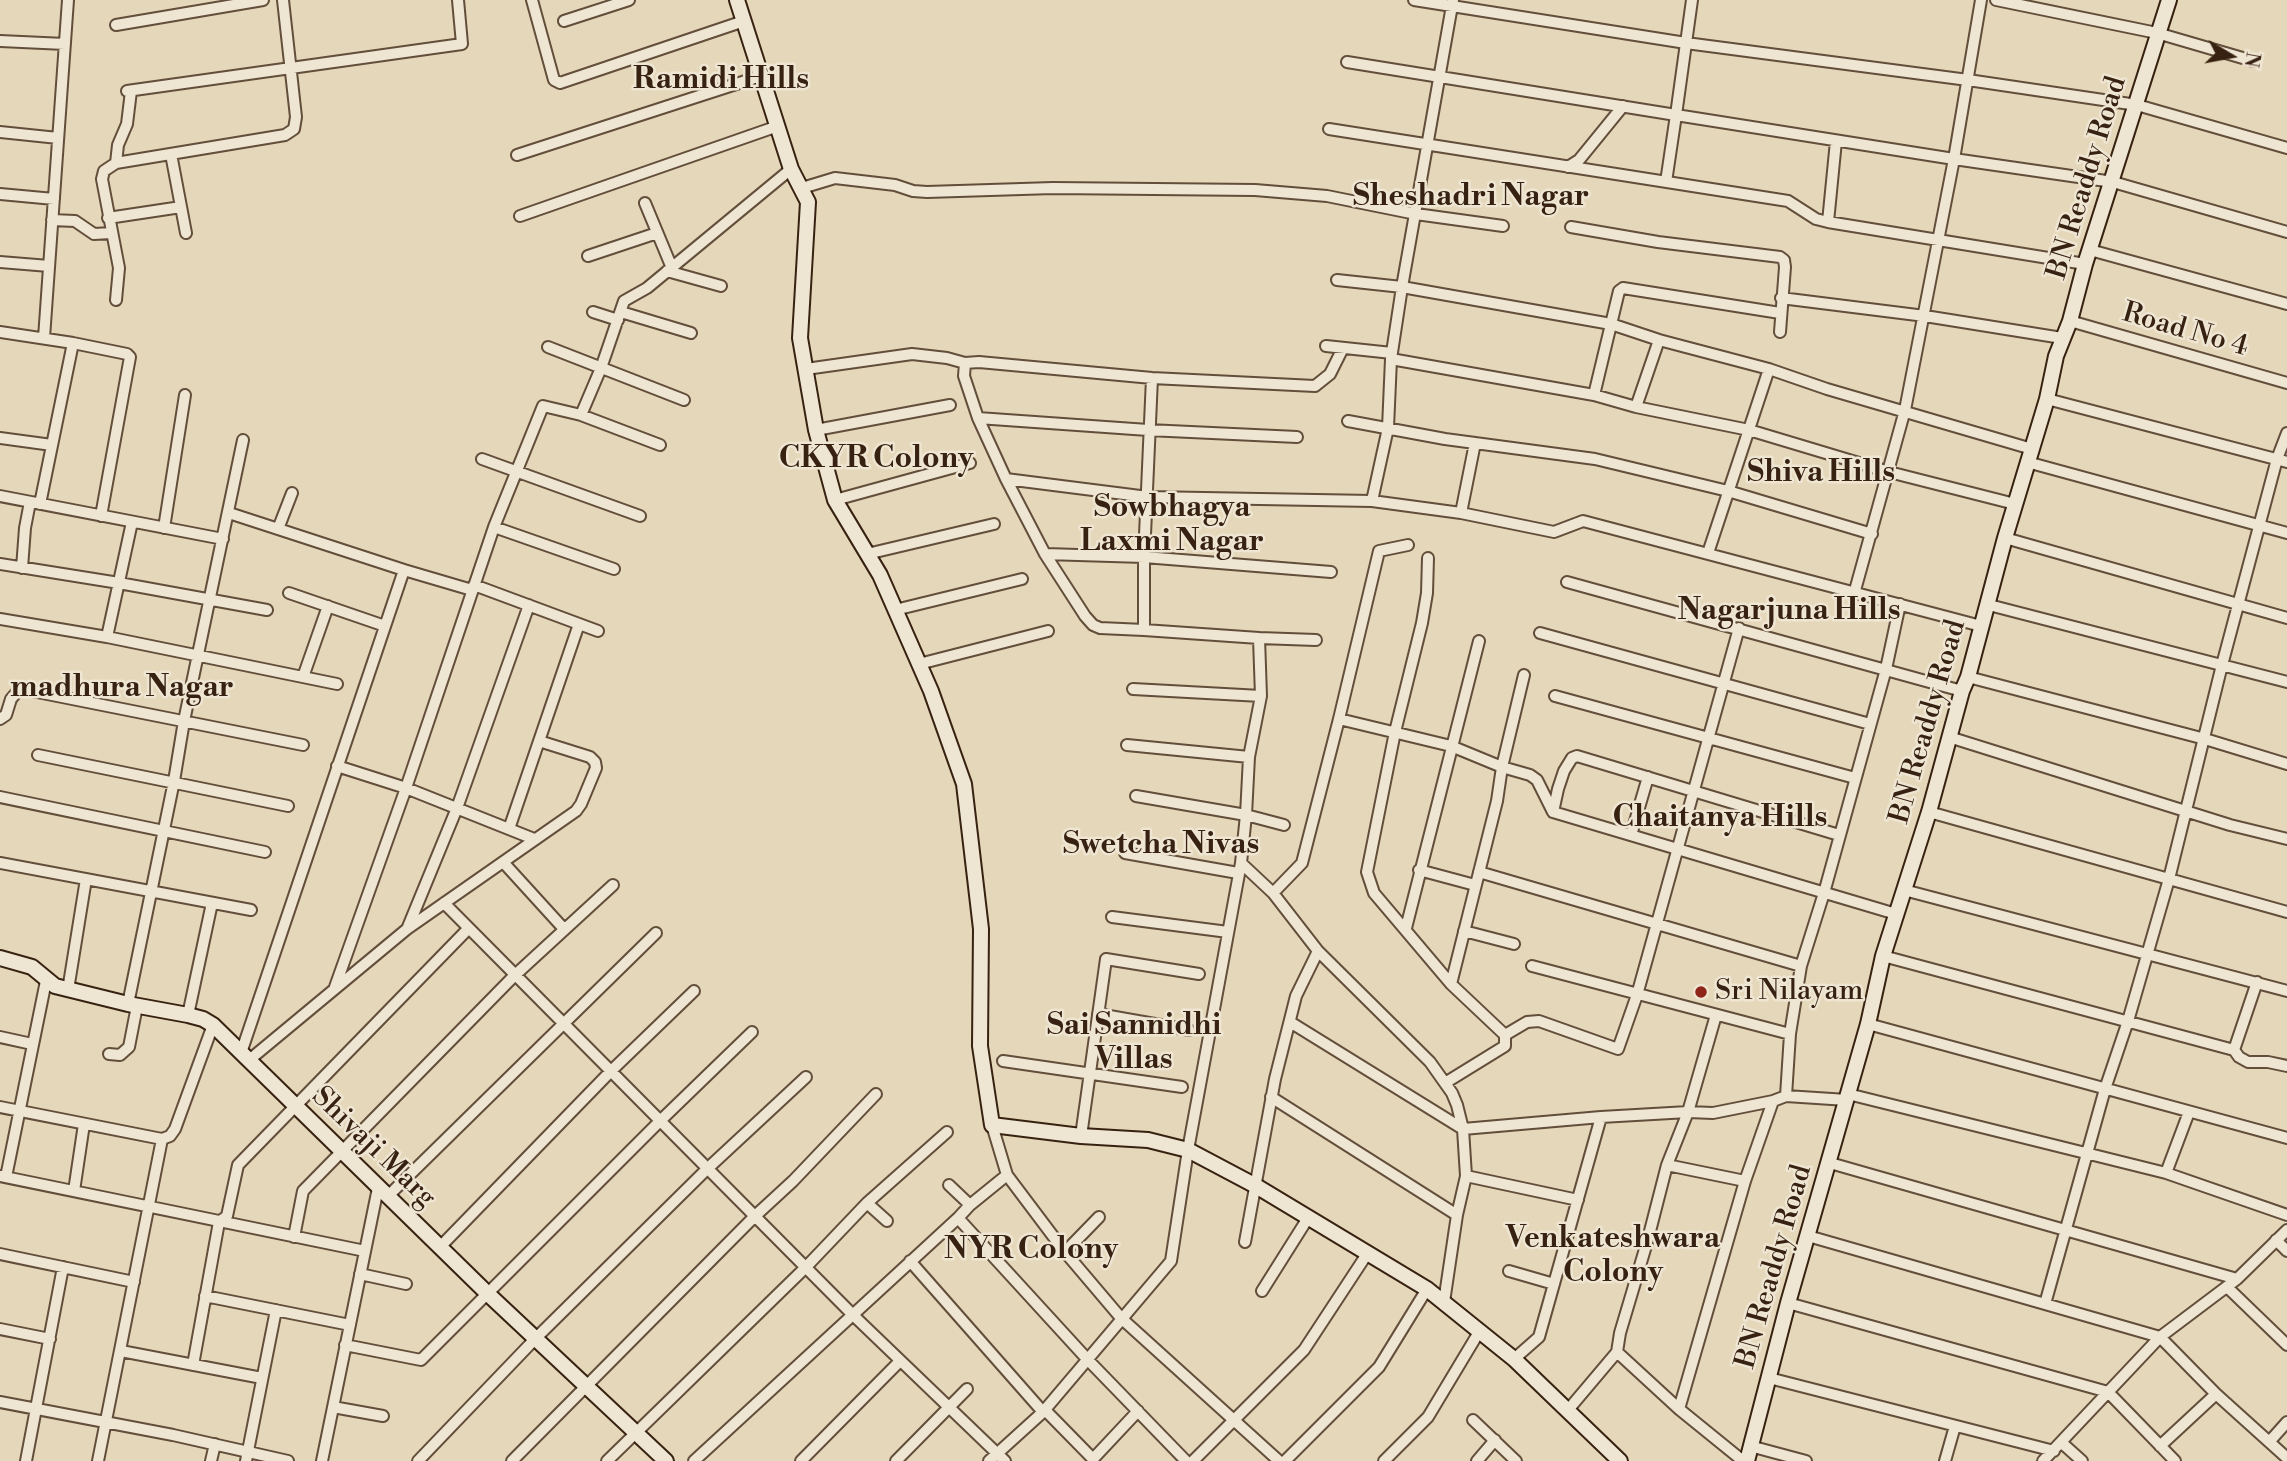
<!DOCTYPE html>
<html>
<head>
<meta charset="utf-8">
<style>
  body { margin:0 }
  #map { position:relative; width:2287px; height:1461px; overflow:hidden; background:#e5d7b9; font-family:"Libre Bodoni",serif }
  canvas { display:block }
  .north { position:absolute; left:2196px; top:21px; width:70px; height:70px; -webkit-text-stroke:5px #eee5d2; paint-order:stroke; rotate:100deg; font-size:19px; font-weight:700; line-height:28px; text-align:center; color:#372110 }
  .north::after { content:''; display:block; margin:auto; width:24px; height:32px; background:#372110; clip-path:polygon(50% 0,100% 100%,50% 72%,0 100%) }
</style>
</head>
<body>
<div id="map">
<canvas width="2287" height="1461"></canvas>
<div class="north">N</div>
</div>
<script>
const c = document.querySelector('canvas').getContext('2d');
c.lineJoin = 'round';
const poly = rows => new Path2D(rows.map(r => 'M' + r).join(''));
function stroke(path, color, width, dash) { c.strokeStyle = color; c.lineWidth = width; c.lineCap = dash ? 'butt' : 'round'; c.setLineDash(dash || []); c.stroke(path); }
function drawText(font, color, halo, rows, align = 'center') {
  c.font = font + ' "Libre Bodoni",serif'; c.lineWidth = 5; c.setLineDash([]); c.textBaseline = 'middle'; c.strokeStyle = halo; c.fillStyle = color; for (const [text, x, y, turn = 0] of rows) {
    c.save(); c.translate(x, y); c.rotate((+turn || 0) * Math.PI / 180); c.textAlign = isNaN(turn) ? turn : align; if (halo) c.strokeText(text, 0, 0); c.fillText(text, 0, 0); c.restore();
  }
}
const street = poly([
  [532,0,554,80,560,83,744,21],
  [1414,0,1686,43,1968,80,2137,105,2287,148],
  [1981,0,1954,159,2113,182,2287,232],
  [1996,0,2157,33,2253,61],
  [564,21,629,0],
  [116,25,263,0],
  [0,41,65,44],
  [1347,62,1676,115,1692,0],
  [127,91,462,44,458,0],
  [1329,129,1788,201,1816,219,1828,222,2085,264],
  [0,132,58,138],
  [171,154,186,233],
  [517,155,761,76],
  [116,163,118,145,127,124,131,91],
  [1568,167,1579,160,1623,106],
  [1666,182,1676,115,1954,159,1905,410,1854,594],
  [802,188,835,178,895,185,913,191,927,192,1053,188,1255,190,1327,196,1416,214,1503,226],
  [0,194,54,199],
  [645,203,672,268],
  [520,216,778,126],
  [108,218,181,207],
  [52,220,75,221,94,234,111,233],
  [1828,222,1836,141],
  [1571,227,1658,242,1780,257,1784,260,1785,267,1780,332],
  [2090,250,2287,304],
  [588,256,657,233],
  [0,262,49,266],
  [667,271,721,286],
  [1337,280,1402,287,1611,324,1659,340],
  [1781,298,1925,316,2062,338],
  [116,300,119,268,102,179,104,171,116,163,285,135,294,129,296,117,283,0],
  [593,312,618,320],
  [621,312,691,333],
  [2070,321,2287,383],
  [0,332,73,343,127,354,130,357,101,516],
  [44,338,68,0],
  [1326,346,1392,353],
  [548,347,684,400],
  [1391,359,1594,395,1636,407,1749,430,1889,472,2015,504],
  [806,369,912,354,947,358,965,363],
  [1594,395,1619,291,1623,288,1780,313],
  [2047,399,2287,462],
  [1636,407,1659,340,1769,369,1827,389,2032,449],
  [581,415,660,445],
  [978,418,1148,430,1297,437],
  [1348,421,1445,439,1595,459,1728,491,1872,534],
  [816,430,950,405],
  [0,438,52,445],
  [482,459,640,516],
  [2027,462,2287,533],
  [1006,479,1148,497,1372,501,1461,513,1554,532,1583,521,1981,626],
  [0,496,223,539],
  [835,500,970,463],
  [1372,501,1388,428,1391,359,1402,287,1453,0],
  [40,504,73,343],
  [229,513,404,570,472,590],
  [1461,513,1475,443],
  [494,527,614,569],
  [164,528,185,395],
  [278,529,292,493],
  [2005,538,2287,618],
  [1408,545,1379,551,1339,719,1451,746,1502,767,1497,801,1451,984],
  [1708,553,1769,369],
  [867,554,994,524],
  [1045,554,1144,557,1331,572],
  [1428,558,1427,593,1422,623,1395,732,1367,872,1374,893,1451,984,1505,1035,1505,1046,1445,1083],
  [0,564,119,583,267,610],
  [22,568,25,528,30,502],
  [1567,582,1962,691],
  [474,585,598,631],
  [289,593,385,626],
  [1989,605,2287,682],
  [895,610,1022,579],
  [0,619,107,637,337,684],
  [1144,630,1100,628,1093,625,1085,616,1045,554,1006,479,978,418,964,376,965,363,979,362,1152,378,1315,386,1330,374,1343,348],
  [1540,633,1870,724],
  [107,637,132,522],
  [1259,638,1316,640],
  [919,664,1048,631],
  [1524,675,1502,767,1530,775,1537,780,1553,812,1896,914],
  [303,677,328,606],
  [1968,677,2205,739,2287,764],
  [1133,689,1261,696],
  [1555,696,1855,778],
  [0,719,6,715,11,699,17,692,27,690,303,745],
  [1949,737,2230,825,2287,839],
  [1127,745,1249,757],
  [38,755,288,806],
  [337,766,406,788,534,839],
  [1136,796,1246,815,1284,825],
  [0,797,265,852],
  [1553,812,1558,789,1564,771,1572,758,1577,756,1839,835],
  [1929,812,2287,912],
  [509,829,579,624],
  [1631,835,1648,777],
  [1125,853,1238,873],
  [503,862,564,929],
  [0,863,251,910],
  [1241,863,1273,893,1318,951,1296,996,1275,1079,1245,1242],
  [1419,870,1475,885],
  [1479,872,1801,966],
  [1904,890,2287,991],
  [1273,893,1302,863,1339,719],
  [444,903,853,1315,1005,1461],
  [1112,917,1228,932],
  [408,927,457,808,529,605],
  [1406,928,1479,641],
  [1464,931,1514,944],
  [1318,951,1430,1062,1452,1093,1457,1105,1463,1129,1466,1176,1457,1215,1444,1302],
  [1883,956,2234,1050,2239,1057,2248,1062,2268,1062,2287,1066],
  [1532,966,1790,1034,1801,966,1824,893,1886,669,1900,604],
  [335,987,406,788,494,527,543,406,581,415,601,368,624,301,647,288,791,169],
  [68,990,86,879],
  [128,1004,174,781,184,721,243,440],
  [1098,1014,1189,1030],
  [188,1015,212,903],
  [1290,1022,1463,1129,1601,1117,1688,1112,1716,1015],
  [1868,1024,2287,1138],
  [1505,1035,1527,1022,1539,1021,1618,1049,1637,995,1739,628],
  [0,1037,32,1044],
  [2234,1050,2257,982],
  [241,1053,404,570],
  [109,1054,120,1055,129,1047,137,1006],
  [248,1061,407,929,576,811,581,804,596,768,595,762,590,757,539,741],
  [1003,1061,1182,1087],
  [1848,1094,2166,1173,2287,1215],
  [1786,1096,1790,1034],
  [1271,1097,1457,1215],
  [0,1107,162,1139],
  [1081,1136,1106,959,1199,974],
  [1830,1163,2237,1279],
  [1667,1165,1745,1181],
  [2166,1173,2189,1112],
  [1007,1175,1065,1252,1121,1318,1279,1461],
  [0,1176,365,1251],
  [1466,1176,1578,1200],
  [6,1177,46,981],
  [949,1185,970,1205],
  [74,1191,84,1124],
  [387,1197,656,933],
  [867,1203,887,1221],
  [958,1218,1088,1360,1186,1461],
  [1808,1236,2160,1337,2216,1394,2287,1458],
  [294,1237,303,1191,514,976,613,885],
  [2276,1240,2287,1251],
  [440,1247,611,1071,694,991],
  [1065,1252,1099,1217],
  [0,1254,134,1282],
  [910,1261,1043,1412],
  [1509,1271,1554,1284],
  [360,1274,406,1284],
  [2227,1287,2287,1345],
  [1262,1291,1308,1218],
  [205,1296,350,1325],
  [1788,1303,2108,1392,2175,1461],
  [2045,1304,2105,1089,2128,1021,2169,879,2222,665,2277,459,2287,433],
  [0,1329,50,1339],
  [345,1345,421,1360,660,1121,752,1032],
  [121,1351,262,1378],
  [1514,1359,1539,1337,1601,1117],
  [193,1365,219,1222,227,1216,238,1165,468,929],
  [1769,1378,2054,1451],
  [0,1402,173,1435,288,1461],
  [333,1407,383,1416],
  [1679,1409,1745,1181,1773,1101],
  [1045,1410,1093,1459,1138,1411],
  [1568,1410,1617,1352],
  [1473,1420,1516,1461],
  [2270,1441,2287,1422],
  [2062,1443,2082,1461],
  [1750,1446,1806,1461],
  [2160,1446,2216,1394],
  [26,1461,63,1267],
  [98,1461,162,1139,170,1136,175,1129,213,1025],
  [211,1461,215,1444],
  [246,1461,276,1310],
  [322,1461,378,1188],
  [418,1461,536,1338,707,1169,806,1077],
  [512,1461,755,1216,793,1181,876,1094],
  [607,1461,806,1267,867,1203,947,1132],
  [694,1461,958,1218,970,1205,1007,1175,992,1125],
  [801,1461,900,1361],
  [896,1461,967,1389],
  [989,1461,1043,1412,1171,1261,1188,1150,1241,863,1246,815,1249,757,1261,696,1259,638,1144,630,1144,557,1152,378],
  [1193,1461,1304,1350,1367,1254],
  [1285,1461,1379,1367,1427,1289],
  [1384,1461,1428,1417,1479,1332],
  [1477,1461,1495,1440],
  [1743,1461,1679,1409,1617,1352,1620,1333,1648,1239,1667,1165,1688,1112,1713,1113,1773,1101,1786,1096,1847,1100],
  [1945,1461,1955,1426],
  [2043,1461,2160,1337,2237,1279,2287,1230]
]);
const secondary = poly([
  [737,0,791,169,808,202,800,338,816,430,835,500,880,575,931,691,964,784,981,929,980,1046,992,1125,1081,1136,1148,1140,1188,1150,1256,1186,1427,1289,1514,1359,1620,1461],
  [0,958,32,967,55,986,128,1004,188,1015,203,1019,213,1025,488,1294,666,1461],
  [1747,1461,1788,1303,1868,1024,1883,956,1929,812,1962,691,1968,677,2005,538,2047,399,2056,356,2070,321,2085,264,2169,0]
]);
const markers = [
  [1701,992,7,"#8f2418"]
];
const streetNames = [
  ["BN Readdy Road",2088,178,-73],
  ["Road No 4",2185,331,16],
  ["BN Readdy Road",1929,722,-74],
  ["Shivaji Marg",373,1148,44],
  ["BN Readdy Road",1775,1267,-74]
];
const poiNames = [
  ["Sri Nilayam",1715,992]
];
const neighbourhoodNames = [
  ["Ramidi Hills",721,81],
  ["Sheshadri Nagar",1471,198],
  ["CKYR Colony",876,460],
  ["Shiva Hills",1821,474],
  ["Sowbhagya",1172,509],
  ["Laxmi Nagar",1172,543],
  ["Nagarjuna Hills",1789,612],
  ["madhura Nagar",122,689],
  ["Chaitanya Hills",1720,819],
  ["Swetcha Nivas",1161,846],
  ["Sai Sannidhi",1134,1027],
  ["Villas",1134,1061],
  ["Venkateshwara",1613,1240],
  ["Colony",1613,1274],
  ["NYR Colony",1031,1251]
];
stroke(street, '#624e3a', 14);
stroke(secondary, '#372110', 18);
stroke(street, '#eee5d2', 10);
stroke(secondary, '#eee5d2', 14);
for (const [x, y, r, color] of markers) { const dot = new Path2D(); dot.arc(x, y, r, 0, 2 * Math.PI); c.fillStyle = color; c.fill(dot); stroke(dot, '#eee5d2', 2.5); }
drawText('28px', '#372110', '#eee5d2', streetNames);
drawText('28px', '#372110', '#eee5d2', poiNames, 'left');
drawText('bold 30px', '#372110', '#eee5d2', neighbourhoodNames);
</script>
</body>
</html>
